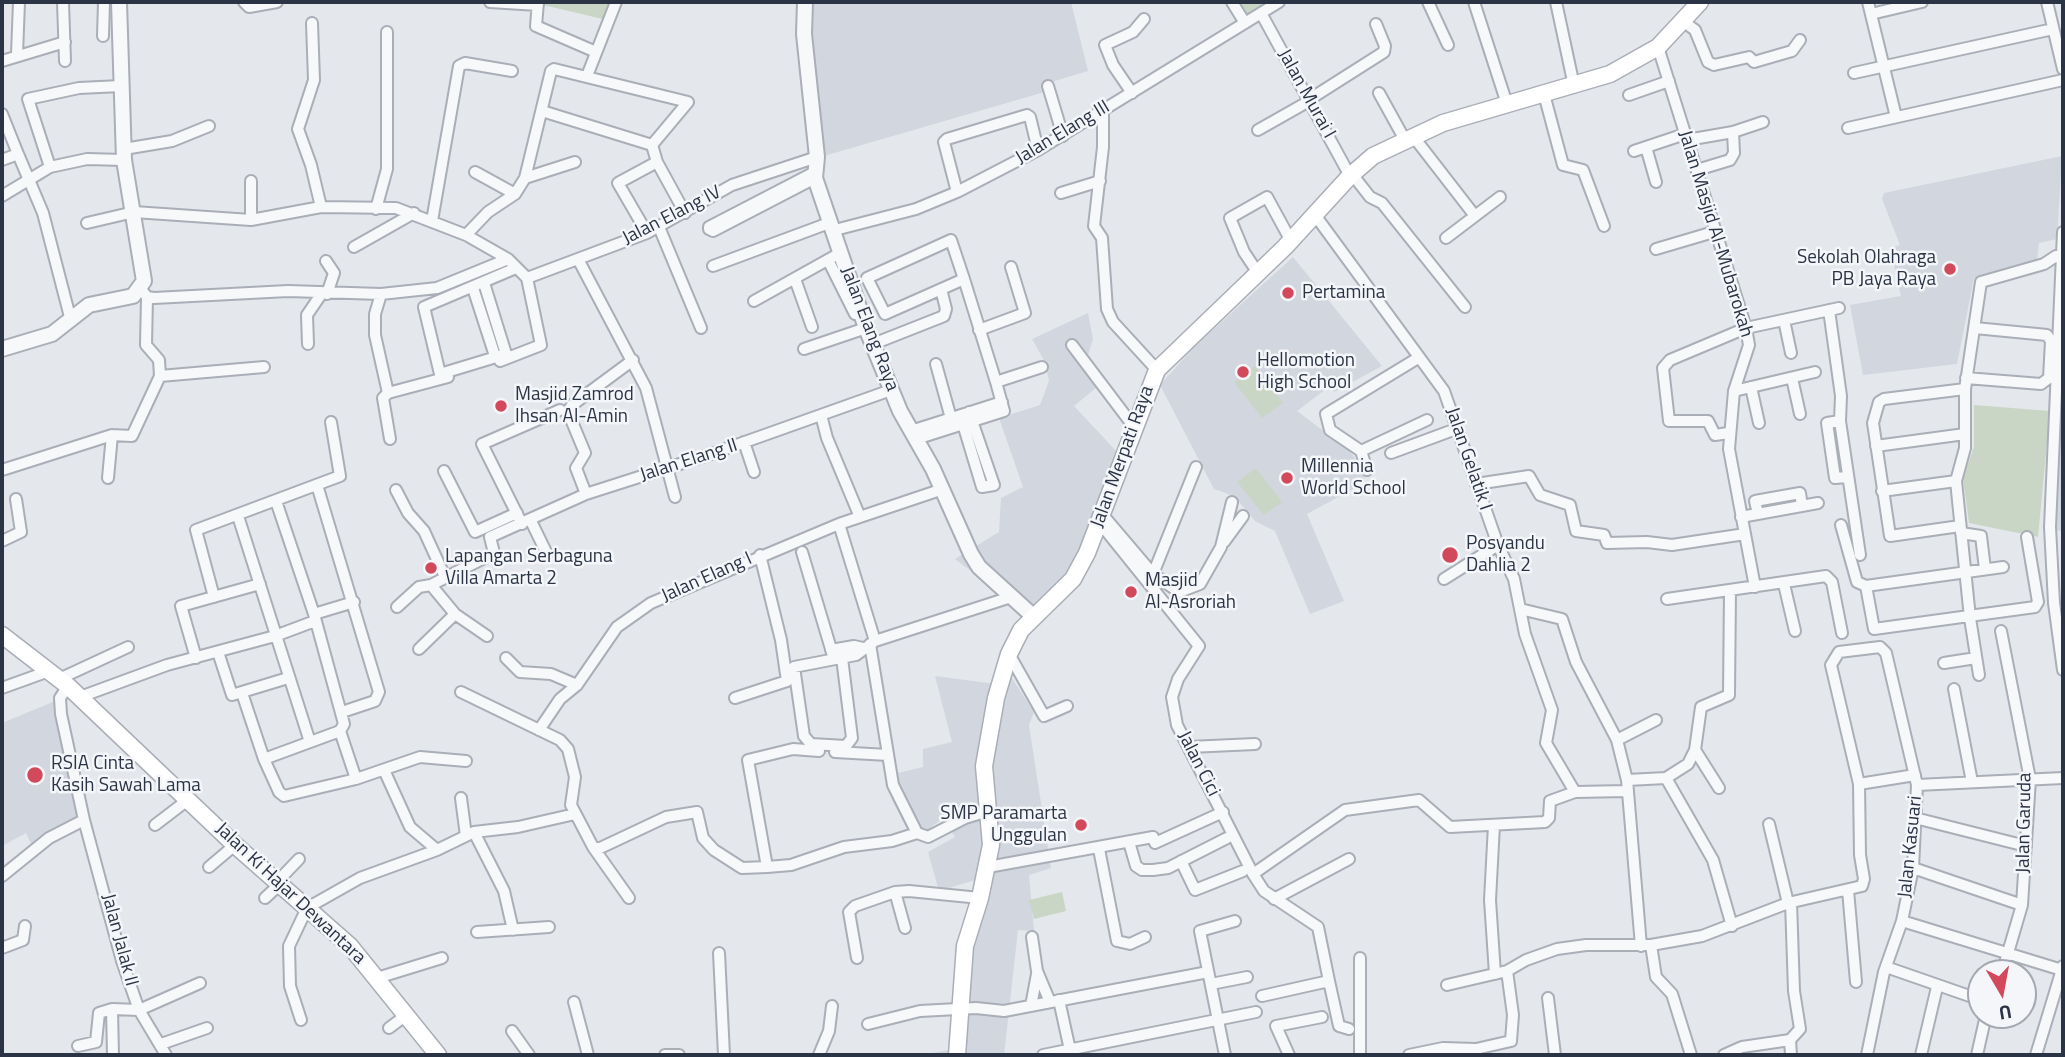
<!DOCTYPE html>
<html>
<head>
<meta charset="utf-8">
<style>
  body { margin:0 }
  #map { position:relative; width:2065px; height:1057px; overflow:hidden; background:#e4e7ec; font-family:"Titillium Web",sans-serif }
  canvas { display:block }
  .frame { position:absolute; inset:0; border:4px solid #2b3445; pointer-events:none }
  .north { position:absolute; left:1967px; top:959px; width:70px; height:70px; box-sizing:border-box; background:#f4f6f9; border:2px solid #a4a8b1; border-radius:50%; rotate:170deg; font-size:19px; font-weight:700; line-height:28px; text-align:center; color:#2b3445 }
  .north::after { content:''; display:block; margin:auto; width:24px; height:32px; background:#d1495b; clip-path:polygon(50% 0,100% 100%,50% 72%,0 100%) }
</style>
</head>
<body>
<div id="map">
<canvas width="2065" height="1057"></canvas>
<div class="frame"></div>
<div class="north">U</div>
</div>
<script>
const c = document.querySelector('canvas').getContext('2d');
c.lineJoin = 'round';
function paint(path, color) { c.fillStyle = color; c.fill(path, 'evenodd'); }
const poly = rows => new Path2D(rows.map(r => 'M' + r).join(''));
function stroke(path, color, width, dash) { c.strokeStyle = color; c.lineWidth = width; c.lineCap = dash ? 'butt' : 'round'; c.setLineDash(dash || []); c.stroke(path); }
function drawText(font, color, halo, rows, align = 'center') {
  c.font = font + ' "Titillium Web",sans-serif'; c.lineWidth = 5; c.setLineDash([]); c.textBaseline = 'middle'; c.strokeStyle = halo; c.fillStyle = color; for (const [text, x, y, turn = 0] of rows) {
    c.save(); c.translate(x, y); c.rotate((+turn || 0) * Math.PI / 180); c.textAlign = isNaN(turn) ? turn : align; if (halo) c.strokeText(text, 0, 0); c.fillText(text, 0, 0); c.restore();
  }
}
const built = poly([
  [805,2,1071,2,1088,71,1045,84,1048,91,817,158],
  [2062,156,2057,239,2039,243,2037,261,1974,278,1957,364,1863,375,1850,305,1901,296,1890,248,1900,245,1882,199,1884,193],
  [1293,257,1382,366,1334,392,1330,386,1297,411,1349,450,1365,473,1364,483,1307,514,1344,601,1310,614,1275,531,1255,521,1234,496,1214,489,1160,385,1195,346],
  [1088,313,1093,339,1085,365,1097,387,1074,406,1119,454,1069,577,1029,615,955,559,999,532,1001,498,1023,487,999,418,1040,405,1049,381,1045,362,1032,339],
  [2063,367,2063,531,2053,530],
  [1006,669,1034,712,1029,725,1051,868,1029,875,1034,931,1018,930,1004,1055,922,1055,949,1050,959,936,976,900,982,878,939,891,928,852,955,837,943,818,913,841,892,800,890,775,923,767,923,749,952,742,935,676,996,684],
  [60,699,57,726,81,824,35,852,26,833,2,846,2,723]
]);
const green = poly([
  [543,2,614,2,607,20,543,5],
  [1232,2,1279,2,1245,20],
  [1255,366,1283,403,1262,418,1234,382],
  [1974,405,2050,411,2038,537,1969,523,1963,478,1974,447],
  [1256,468,1282,502,1264,515,1237,482],
  [1062,892,1066,911,1034,919,1029,900]
]);
const minor = poly([
  [63,2,65,61],
  [244,2,249,7,277,2],
  [490,2,538,5],
  [538,2,536,26,596,52],
  [1232,2,1245,23],
  [1428,2,1448,45],
  [1474,2,1507,104],
  [1556,2,1574,86],
  [1868,2,1896,117],
  [2047,2,2063,69],
  [1261,13,1350,176],
  [1871,14,1922,2],
  [1684,22,1695,30,1708,62,1714,65,1749,57,1754,62,1792,51,1800,40],
  [312,23,314,80,298,129,311,165,321,207],
  [103,36,104,2],
  [1658,47,1746,328,1749,345,1734,391,1729,449,1755,587],
  [17,54,19,2],
  [2,61,65,42],
  [1854,73,2053,29],
  [587,76,616,2],
  [1048,86,1063,136],
  [1132,93,1113,65,1105,45,1133,32,1144,19],
  [1379,93,1405,140],
  [1544,94,1563,165,1583,170,1604,226],
  [1629,95,1669,81],
  [1310,99,1384,52,1385,46,1376,24],
  [1103,109,1103,147,1094,226,1102,238,1107,309,1113,322,1157,370],
  [542,111,652,145],
  [2,114,18,154,2,160],
  [1848,128,2063,80],
  [1258,130,1311,100],
  [1413,136,1475,216],
  [1687,140,1733,132],
  [652,145,657,162,685,213],
  [1646,147,1656,182],
  [124,149,172,141,209,126],
  [1634,151,1685,134],
  [18,154,43,213,70,317],
  [50,167,28,99,79,88,121,86],
  [1697,170,1730,160,1734,153,1733,132,1763,122],
  [475,172,515,194],
  [815,172,709,227,709,229,713,231,815,178],
  [1352,174,1370,197,1382,203,1465,307],
  [525,178,551,71,554,69,688,102,652,145],
  [251,181,251,220],
  [957,192,944,142,947,139,1027,115,1030,117,1038,150],
  [1061,193,1100,181],
  [2,196,50,167,87,159,124,160],
  [376,209,387,169,387,32],
  [1315,215,1444,391,1498,545,1514,579,1525,634,1552,710,1546,743,1575,792],
  [432,221,459,66,465,63,512,71],
  [87,223,134,212,251,220,321,207,396,208,466,235,508,259,527,278],
  [659,227,701,328],
  [831,231,916,209,957,192,1038,150,1279,2],
  [2063,232,2050,527,2054,603,2063,670],
  [647,233,618,183,657,162],
  [466,235,488,212,515,194,525,178,575,162],
  [1446,238,1500,197],
  [354,247,414,213],
  [1656,249,1717,231],
  [828,260,855,314],
  [326,261,334,273,327,294],
  [579,261,646,388,675,497],
  [713,266,829,223],
  [1258,273,1244,252,1230,218,1267,197,1291,241],
  [527,278,647,233,732,185,817,157],
  [795,279,812,327],
  [484,283,506,354,440,374,424,307,516,268],
  [473,288,495,356],
  [141,289,147,297,154,298,288,291,381,294,437,288,508,259],
  [381,294,375,314,375,335,388,393,383,398,390,439],
  [754,301,840,253],
  [1829,310,1841,396,1840,421,1860,555],
  [1784,320,1791,353],
  [979,330,1025,313,1011,267],
  [308,344,307,315,322,293],
  [873,344,944,316,946,309,941,289],
  [1072,345,1134,427],
  [804,349,866,328],
  [500,361,541,345,527,278],
  [936,364,952,422],
  [160,376,264,367],
  [1792,378,1800,414],
  [1966,378,2041,384,2049,378,2051,341,2047,335,1975,328],
  [996,382,1042,367],
  [1751,387,1759,423],
  [1734,391,1815,372],
  [388,393,448,377],
  [821,415,827,438,860,517],
  [1840,421,1827,423,1835,478,1848,477],
  [963,424,982,487,994,485,969,412],
  [911,431,1002,402],
  [1728,433,1715,435,1708,421,1669,421,1663,368,1670,360,1746,328,1839,308],
  [916,439,1004,411,996,382,964,279,951,240,867,278,885,314,964,279],
  [744,442,754,472],
  [1876,446,1965,434],
  [1361,451,1427,420],
  [1391,453,1456,429],
  [2,470,112,435,132,436,160,376,159,360,146,345,147,297],
  [1367,470,1361,451,1330,430,1326,414,1418,358],
  [444,471,475,532,517,513],
  [108,478,112,435],
  [1476,484,1529,476,1540,495,1570,505,1576,531,1604,535,1607,543,1647,542,1672,545,1745,534],
  [317,485,379,692,375,701,342,712],
  [396,490,408,513,424,531,445,577],
  [1882,491,1956,481],
  [586,494,576,468,585,453,568,412,572,405,633,360],
  [1102,514,1153,574,1179,592,1200,584,1221,547,1232,502],
  [1758,514,1755,501,1800,493,1802,506],
  [238,516,310,742],
  [1741,517,1818,503],
  [530,519,547,554],
  [1100,523,1199,646,1178,679,1172,697,1177,725,1253,874,1264,891,1318,927,1329,981,1262,996],
  [522,524,482,444,560,410],
  [839,524,875,641],
  [1841,525,1857,582,1866,586],
  [1960,526,1890,536,1873,423,1879,402,1884,399,1965,389],
  [1961,533,1981,536,1985,569],
  [2,541,21,532,16,499],
  [1224,542,1243,516],
  [802,552,834,659],
  [2003,567,1866,586,1874,629,2035,607,2038,602,2027,537],
  [1153,574,1196,467],
  [1444,579,1498,545],
  [1784,584,1795,631],
  [431,585,455,614,487,636],
  [214,597,196,530,340,476,331,422],
  [1667,599,1826,576,1832,582,1842,633],
  [397,607,419,587,431,585,494,553,490,537,586,494,711,454,891,390],
  [1520,609,1562,619,1576,662,1617,740,1627,780,1641,946],
  [314,614,354,602],
  [2001,631,2030,779,2022,905,2002,973],
  [870,644,893,785,917,833],
  [419,649,455,614],
  [831,650,854,646,863,648],
  [218,652,232,695,288,678],
  [1009,654,1044,716,1067,706],
  [196,658,181,606,260,584],
  [506,658,520,672,551,674,577,685],
  [842,658,852,738,846,746,811,744,804,736,794,667,856,655,875,641,1011,597],
  [1944,663,1976,658],
  [1979,675,1970,618,1956,481,1965,448,1965,389,1981,282,2044,264,2056,256],
  [59,679,128,647],
  [2,688,49,671],
  [1954,689,1972,782],
  [461,692,560,740,568,749,575,777,571,805,593,847,598,849,666,817,697,812,703,838,714,850,742,868,767,867,791,865,844,847,892,841,917,833,928,837,965,818,988,811],
  [242,693,264,759,279,792,284,796,356,779,340,731],
  [80,697,167,665,275,636,315,621],
  [735,698,787,681,781,640,760,555],
  [539,730,560,699,577,685,617,627,651,603,839,524,943,489],
  [1617,740,1656,720],
  [1189,747,1255,744],
  [1695,750,1719,788],
  [835,752,888,755],
  [264,759,340,731,344,724,314,614,276,501],
  [384,770,410,827,437,850],
  [1666,778,1713,860,1732,926],
  [356,779,420,757,466,761],
  [1627,780,1666,778,1688,764,1695,750,1701,707,1729,695,1730,591],
  [1859,784,1915,775],
  [1917,785,2063,778],
  [461,798,466,836],
  [1915,818,2026,846],
  [84,820,122,961,139,1010,166,1055],
  [1769,824,1788,903],
  [155,825,189,799],
  [1494,825,1490,900,1495,974],
  [474,832,504,891,513,930],
  [1129,842,1136,866,1142,870,1153,870,1168,868,1227,838],
  [593,847,629,898],
  [1099,849,1117,941,1130,944,1145,937],
  [1181,861,1195,890,1243,871],
  [209,867,235,845],
  [767,867,748,760,793,749,819,751],
  [988,867,1153,837,1155,843,1223,812],
  [1913,868,2022,905],
  [1253,874,1345,810,1419,800,1450,827,1545,822,1549,818,1550,801,1575,792,1627,791],
  [2,876,49,838,84,820,61,714,60,698,68,686],
  [276,883,299,859],
  [1848,890,1856,982],
  [895,892,905,928],
  [265,898,279,885],
  [1274,899,1349,859],
  [1902,921,2062,970],
  [477,932,549,927],
  [1032,937,1037,971,1050,1002],
  [1651,945,1656,977,1672,994,1691,1055],
  [2,948,23,940,25,926],
  [719,953,724,1055],
  [857,958,849,912,855,906,895,892,909,891,980,898],
  [1886,967,1981,1000],
  [377,978,442,958],
  [1329,981,1339,1026,1349,1029],
  [1211,984,1247,977],
  [1447,985,1507,971,1526,960,1557,949,1586,945,1651,945,1702,936,1788,903,1862,886,1864,879,1860,855,1859,784,1831,665,1839,652,1880,647,1886,653,1917,785,1913,868,1902,921,1884,972,1867,1055],
  [1548,998,1555,1055],
  [1059,1000,1070,1050],
  [574,1002,588,1055],
  [1031,1006,1037,974],
  [112,1009,113,1055],
  [301,1020,290,986,289,946,307,908,360,878,437,850,474,832,518,827,575,814],
  [868,1024,920,1011,976,1008,1004,1011,1208,972],
  [389,1028,405,1016],
  [512,1031,529,1055],
  [161,1044,207,1028],
  [78,1046,96,1042,99,1013,112,1009,139,1010,200,983],
  [665,1055,679,1055],
  [819,1055,829,1031,832,1006],
  [1043,1055,1256,1012],
  [1225,1055,1200,931,1235,921],
  [1289,1055,1276,1026,1322,1017],
  [1360,1055,1360,958],
  [1409,1055,1443,1048,1476,1049,1511,1041,1513,1015,1507,971],
  [1724,1055,1742,1047,1790,1040],
  [1791,1055,1790,1040,1800,1029,1794,991,1791,902],
  [1921,1055,1937,987],
  [1977,1055,1986,1015],
  [2036,1055,2063,966]
]);
const tertiary = poly([
  [805,2,804,34,817,157,815,178,866,328,900,411,933,469,971,554,979,567,1034,617],
  [2,349,52,334,89,305,133,296,144,281,124,160,119,2]
]);
const secondary = poly([
  [2,635,68,686,235,845,350,946,438,1055],
  [957,1055,965,946,980,898,991,845,984,766,996,698,1009,654,1021,630,1073,579,1087,553,1157,370,1285,247,1350,176,1373,156,1443,123,1610,74,1658,47,1700,2]
]);
const markers = [
  [1950,269,7,"#d1495b"],
  [1288,293,7,"#d1495b"],
  [1243,372,7,"#d1495b"],
  [501,406,7,"#d1495b"],
  [1287,478,7,"#d1495b"],
  [1450,555,9,"#d1495b"],
  [431,568,7,"#d1495b"],
  [1131,592,7,"#d1495b"],
  [35,775,9,"#d1495b"],
  [1081,825,7,"#d1495b"]
];
const streetNames = [
  ["Jalan Murai I",1306,94,61],
  ["Jalan Elang III",1063,133,-31],
  ["Jalan Elang IV",672,216,-27],
  ["Jalan Masjid Al-Mubarokah",1715,234,73],
  ["Jalan Elang Raya",869,329,69],
  ["Jalan Merpati Raya",1123,457,-70],
  ["Jalan Gelatik I",1468,459,71],
  ["Jalan Elang II",689,461,-18],
  ["Jalan Elang I",707,578,-24],
  ["Jalan Cici",1198,764,63],
  ["Jalan Garuda",2025,823,-89],
  ["Jalan Kasuari",1911,847,-84],
  ["Jalan Ki Hajar Dewantara",290,894,43],
  ["Jalan Jalak II",119,940,75]
];
const poiNames = [
  ["Sekolah Olahraga",1936,258,"right"],
  ["PB Jaya Raya",1936,280,"right"],
  ["Pertamina",1302,293],
  ["Hellomotion",1257,361],
  ["High School",1257,383],
  ["Masjid Zamrod",515,395],
  ["Ihsan Al-Amin",515,417],
  ["Millennia",1301,467],
  ["World School",1301,489],
  ["Posyandu",1466,544],
  ["Dahlia 2",1466,566],
  ["Lapangan Serbaguna",445,557],
  ["Villa Amarta 2",445,579],
  ["Masjid",1145,581],
  ["Al-Asroriah",1145,603],
  ["RSIA Cinta",51,764],
  ["Kasih Sawah Lama",51,786],
  ["SMP Paramarta",1067,814,"right"],
  ["Unggulan",1067,836,"right"]
];
paint(built, '#d2d6de');
paint(green, '#c9d6c5');
stroke(minor, '#a9aeb7', 14);
stroke(tertiary, '#a9aeb7', 18);
stroke(secondary, '#a9aeb7', 19);
stroke(minor, '#f7f8fa', 10);
stroke(tertiary, '#f7f8fa', 14);
stroke(secondary, '#fff', 16);
for (const [x, y, r, color] of markers) { const dot = new Path2D(); dot.arc(x, y, r, 0, 2 * Math.PI); c.fillStyle = color; c.fill(dot); stroke(dot, '#f4f6f9', 2.5); }
drawText('19px', '#2b3445', '#f4f6f9', streetNames);
drawText('19px', '#2b3445', '#f4f6f9', poiNames, 'left');
</script>
</body>
</html>
